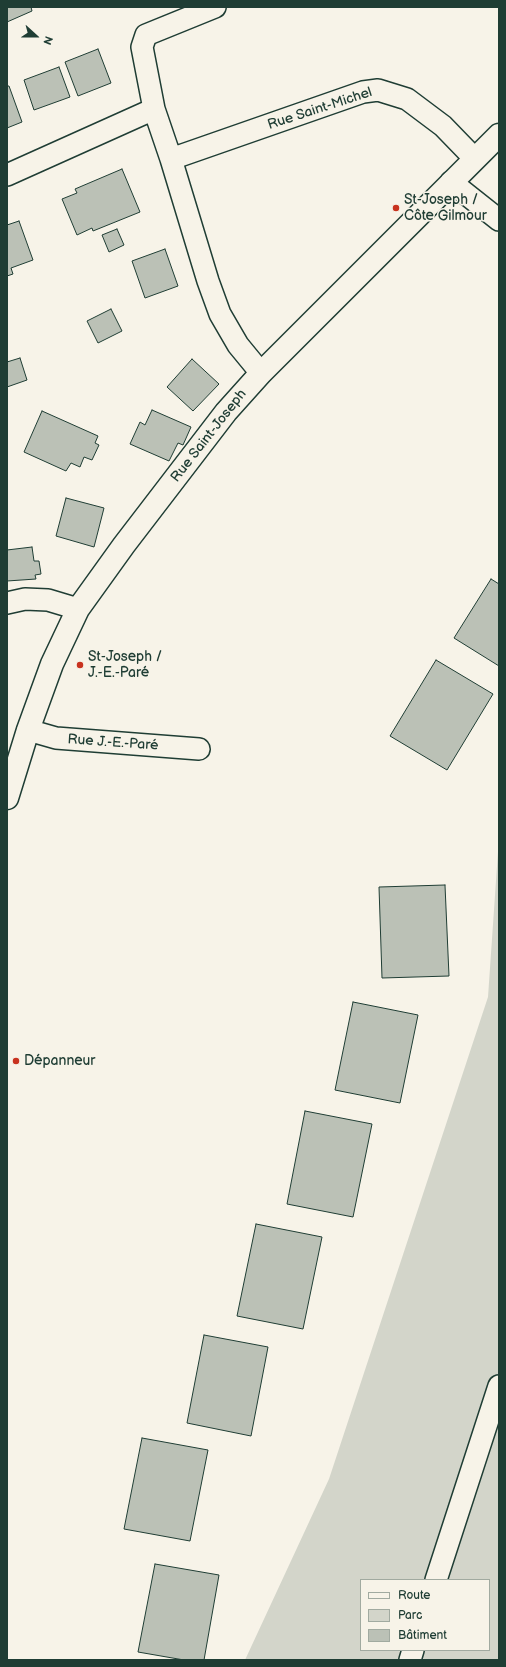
<!DOCTYPE html>
<html>
<head>
<meta charset="utf-8">
<style>
  body { margin:0 }
  #map { position:relative; width:506px; height:1667px; overflow:hidden; background:#f7f3e8; font-family:"Balsamiq Sans",sans-serif }
  canvas { display:block }
  .frame { position:absolute; inset:0; border:8px solid #1f3d34; pointer-events:none }
  .legend { position:absolute; left:360px; top:1579px; width:130px; height:72px; box-sizing:border-box; background:#f7f3e8; border:1px solid #a1aaa0; margin:0; padding:5px 7px; list-style:none; font-size:12px; color:#1f3d34 }
  .legend li { display:flex; align-items:center; gap:8px; height:20px }
  .legend b { width:20px; border:1px solid #a1aaa0 }
  .north { position:absolute; left:16px; top:16px; width:40px; height:40px; -webkit-text-stroke:3px #f7f3e8; paint-order:stroke; rotate:111deg; font-size:11px; font-weight:700; line-height:16px; text-align:center; color:#1f3d34 }
  .north::after { content:''; display:block; margin:auto; width:14px; height:18px; background:#1f3d34; clip-path:polygon(50% 0,100% 100%,50% 72%,0 100%) }
</style>
</head>
<body>
<div id="map">
<canvas width="506" height="1667"></canvas>
<div class="frame"></div>
<ul class="legend">
<li><b style="height:5px;background:#f7f3e8"></b>Route</li>
<li><b style="height:11px;background:#d3d5ca"></b>Parc</li>
<li><b style="height:11px;background:#bbc1b6"></b>Bâtiment</li>
</ul>
<div class="north">N</div>
</div>
<script>
const c = document.querySelector('canvas').getContext('2d');
c.lineJoin = 'round';
function paint(path, color) { c.fillStyle = color; c.fill(path, 'evenodd'); }
const poly = rows => new Path2D(rows.map(r => 'M' + r).join(''));
function stroke(path, color, width, dash) { c.strokeStyle = color; c.lineWidth = width; c.lineCap = dash ? 'butt' : 'round'; c.setLineDash(dash || []); c.stroke(path); }
function drawText(font, color, halo, rows, align = 'center') {
  c.font = font + ' "Balsamiq Sans",sans-serif'; c.lineWidth = 3; c.setLineDash([]); c.textBaseline = 'middle'; c.strokeStyle = halo; c.fillStyle = color; for (const [text, x, y, turn = 0] of rows) {
    c.save(); c.translate(x, y); c.rotate((+turn || 0) * Math.PI / 180); c.textAlign = isNaN(turn) ? turn : align; if (halo) c.strokeText(text, 0, 0); c.fillText(text, 0, 0); c.restore();
  }
}
const green = poly([
  [499,837,499,1660,245,1660,329,1479,488,997],
  [361,1580,489,1580,489,1650,361,1650]
]);
const building = poly([
  [7,7,31,7,32,11,7,22,7,7],
  [98,49,111,83,78,96,65,62,98,49],
  [59,67,70,97,34,110,24,80,59,67],
  [7,86,9,86,22,122,7,128,7,86],
  [122,169,140,212,93,231,92,228,77,235,62,199,77,193,75,189,122,169],
  [19,221,33,260,11,268,13,274,7,276,7,225,19,221],
  [117,229,124,245,109,252,102,235,117,229],
  [165,249,178,286,145,298,132,261,165,249],
  [111,309,122,331,98,343,87,321,111,309],
  [20,358,27,380,7,387,7,362,20,358],
  [192,359,219,384,193,411,167,387,192,359],
  [152,410,191,427,183,445,178,443,169,461,130,444,140,422,145,425,152,410],
  [42,411,98,436,95,443,99,445,92,460,84,457,80,467,71,463,66,471,24,452,42,411],
  [66,498,104,508,94,547,56,536,66,498],
  [32,547,34,561,39,561,41,574,35,575,36,579,7,581,7,550,32,547],
  [491,579,499,584,499,666,454,638,491,579],
  [436,660,493,694,447,770,390,736,436,660],
  [445,885,449,976,382,978,379,887,445,885],
  [353,1002,418,1015,400,1103,335,1090,353,1002],
  [305,1111,372,1124,353,1217,287,1204,305,1111],
  [256,1224,322,1237,303,1329,237,1316,256,1224],
  [204,1335,268,1347,251,1436,187,1423,204,1335],
  [142,1438,208,1450,190,1541,124,1529,142,1438],
  [155,1564,219,1575,204,1660,184,1660,138,1652,155,1564]
]);
const street = poly([
  [215,7,146,35,142,47,154,109,171,159,208,281,220,314,238,345,261,373],
  [171,159,363,92,378,90,407,99,443,126,474,158],
  [7,175,154,109],
  [451,182,499,220],
  [7,603,25,599,48,600,78,609],
  [28,730,56,738,199,749],
  [436,1580,499,1386],
  [410,1660,413,1650]
]);
const secondary = poly([
  [7,798,28,730,52,664,78,609,124,545,226,412,261,373,499,135]
]);
const markers = [
  [396,208,4,"#c8321e"],
  [80,665,4,"#c8321e"],
  [16,1061,4,"#c8321e"]
];
const streetNames = [
  ["Rue Saint-Michel",320,109,-18],
  ["Rue Saint-Joseph",209,436,-52],
  ["Rue J.-E.-Paré",113,743,4]
];
const poiNames = [
  ["St-Joseph /",404,200],
  ["Côte Gilmour",404,216],
  ["St-Joseph /",88,657],
  ["J.-E.-Paré",88,673],
  ["Dépanneur",24,1061]
];
paint(green, '#d3d5ca');
paint(building, '#bbc1b6');
stroke(building, '#1f3d34', 1);
stroke(street, '#1f3d34', 24);
stroke(secondary, '#1f3d34', 25);
stroke(street, '#f7f3e8', 21);
stroke(secondary, '#f7f3e8', 22);
for (const [x, y, r, color] of markers) { const dot = new Path2D(); dot.arc(x, y, r, 0, 2 * Math.PI); c.fillStyle = color; c.fill(dot); stroke(dot, '#f7f3e8', 1.5); }
drawText('14px', '#1f3d34', '#f7f3e8', streetNames);
drawText('14px', '#1f3d34', '#f7f3e8', poiNames, 'left');
</script>
</body>
</html>
